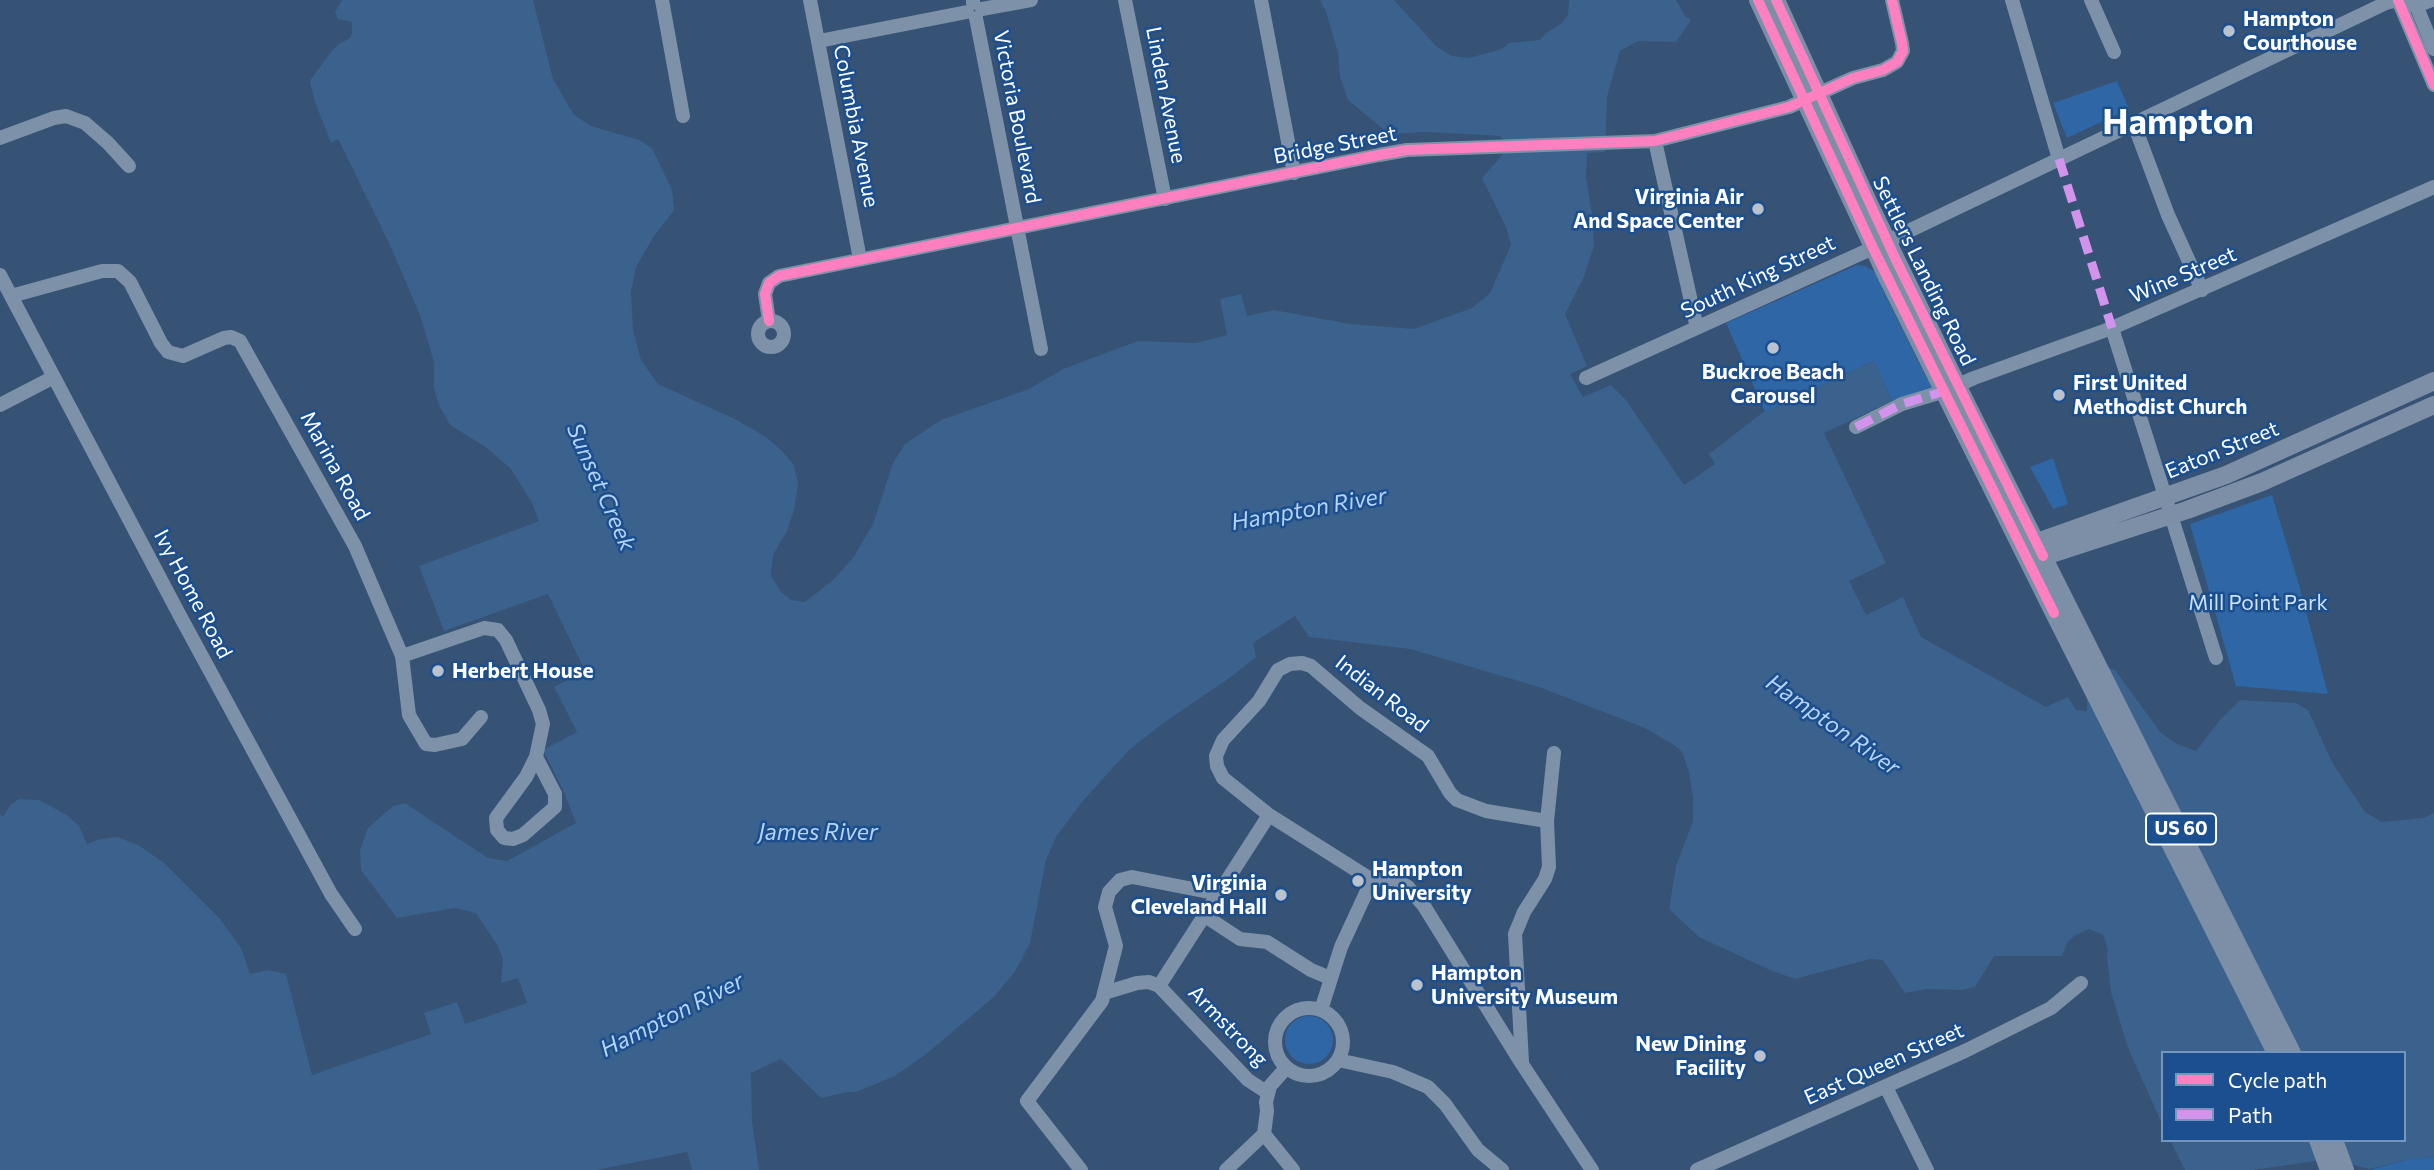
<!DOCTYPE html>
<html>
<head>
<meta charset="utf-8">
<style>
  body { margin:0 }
  #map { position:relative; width:2434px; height:1170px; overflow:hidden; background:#365274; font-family:Commissioner,sans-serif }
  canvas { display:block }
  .legend { position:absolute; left:2161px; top:1051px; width:245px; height:91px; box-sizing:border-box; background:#1b4f8f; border:2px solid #7695bc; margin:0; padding:9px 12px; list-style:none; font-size:21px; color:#fff }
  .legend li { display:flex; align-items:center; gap:14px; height:35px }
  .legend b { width:35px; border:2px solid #7695bc }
</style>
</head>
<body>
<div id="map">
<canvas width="2434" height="1170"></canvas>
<ul class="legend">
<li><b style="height:9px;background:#ff80c0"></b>Cycle path</li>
<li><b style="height:9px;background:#d193ec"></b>Path</li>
</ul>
</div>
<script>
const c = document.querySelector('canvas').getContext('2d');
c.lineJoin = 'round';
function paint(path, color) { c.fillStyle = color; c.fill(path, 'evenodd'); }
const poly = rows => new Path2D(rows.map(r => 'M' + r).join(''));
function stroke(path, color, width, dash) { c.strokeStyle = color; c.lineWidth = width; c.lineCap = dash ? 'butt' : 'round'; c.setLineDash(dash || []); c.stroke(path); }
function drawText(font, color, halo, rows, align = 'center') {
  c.font = font + ' Commissioner,sans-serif'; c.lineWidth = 5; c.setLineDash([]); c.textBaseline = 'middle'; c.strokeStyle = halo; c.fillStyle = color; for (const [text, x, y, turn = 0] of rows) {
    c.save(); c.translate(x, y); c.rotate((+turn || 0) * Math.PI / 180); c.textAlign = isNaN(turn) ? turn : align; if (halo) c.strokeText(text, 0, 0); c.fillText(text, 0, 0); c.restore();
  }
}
const green = poly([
  [2117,81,2129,109,2067,138,2053,103],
  [1857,265,1865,266,1876,272,1882,282,1881,286,1927,379,1931,379,1932,389,1892,401,1874,361,1765,412,1726,323],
  [2053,458,2068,504,2053,509,2030,467],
  [2272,495,2299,585,2328,694,2236,686,2190,524],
  '1285 1040a24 24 0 1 1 48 0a24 24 0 1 1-48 0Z',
  [2434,1157,2434,1170,2369,1170,2410,1159]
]);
const water = poly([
  [342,0,533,0,553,79,574,115,591,126,639,140,652,148,672,190,674,210,654,236,636,267,631,292,633,330,641,360,658,384,735,419,766,437,781,450,794,465,798,484,794,510,787,531,773,555,771,575,780,591,791,600,805,602,833,580,853,558,873,524,893,463,905,444,941,420,1029,389,1063,369,1138,341,1196,343,1227,335,1220,299,1241,294,1247,316,1274,310,1350,324,1414,329,1472,308,1490,293,1511,245,1506,227,1482,178,1503,154,1508,142,1499,136,1486,135,1425,132,1389,134,1348,100,1340,77,1338,53,1326,12,1320,0,1394,0,1437,47,1452,56,1469,58,1502,49,1509,43,1540,40,1546,33,1562,23,1568,15,1569,0,1676,0,1685,16,1691,20,1676,42,1638,41,1620,51,1607,97,1605,152,1587,153,1586,178,1592,214,1594,246,1583,279,1565,314,1587,366,1570,374,1583,397,1611,385,1626,400,1684,485,1715,464,1709,454,1762,413,1874,361,1892,401,1824,433,1886,563,1849,581,1866,615,1903,597,1921,637,2046,707,2068,697,2076,710,2087,711,2087,692,2105,667,2115,670,2161,733,2177,744,2196,751,2219,721,2240,700,2296,703,2308,710,2333,764,2365,812,2382,822,2423,818,2434,813,2434,1157,2410,1159,2369,1169,2330,1159,2253,1170,2185,1170,2170,1140,2404,1140,2404,1053,2163,1053,2163,1126,2128,1048,2111,992,2107,958,2108,949,2103,935,2089,929,2074,936,2067,943,2062,956,1994,956,1975,987,1962,990,1926,989,1905,993,1883,960,1870,959,1795,979,1770,970,1699,937,1669,909,1676,866,1693,821,1693,798,1689,772,1682,752,1674,745,1645,728,1539,687,1410,649,1309,637,1295,616,1253,643,1256,657,1231,677,1162,724,1129,750,1082,802,1056,837,1046,860,1030,943,1016,970,994,997,925,1055,895,1076,856,1092,847,1092,821,1098,781,1059,751,1073,752,1122,759,1170,692,1170,687,1152,596,1170,0,1170,0,814,3,817,10,805,19,799,39,800,67,815,79,826,87,844,100,839,118,837,140,846,164,863,220,919,241,948,250,974,269,970,286,974,312,1075,431,1034,424,1013,457,1002,465,1024,527,1003,518,978,501,983,503,959,497,945,476,913,455,908,397,918,361,870,360,850,368,828,393,806,405,803,488,858,507,861,576,823,563,790,543,750,577,732,554,687,585,671,548,594,444,631,419,566,539,521,532,503,511,469,487,448,450,425,438,403,434,388,434,362,420,315,389,243,338,139,331,143,315,102,310,83,311,79,331,52,339,44,350,38,352,33,352,22,338,19,335,12]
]);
const minor = poly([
  [662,0,683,116],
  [810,0,860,259],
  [973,0,973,3],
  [1125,0,1165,199],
  [1261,0,1294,173],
  [2012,0,2059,159],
  [2091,0,2114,52],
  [2398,0,2434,85],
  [2414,0,2434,49],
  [2409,4,2416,6,2432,0],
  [982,9,1031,0],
  [976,18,1041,349],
  [819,41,967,12],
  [2138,135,2168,215,2202,290],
  [0,138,54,118,66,116,85,123,108,143,129,166],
  [1655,141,1697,328],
  [0,275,179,614,331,894,355,929],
  [11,296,102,271,118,271,130,282,161,343,168,352,183,356,224,338,231,337,240,341,355,546,402,656,484,628,498,630,506,640,539,710,543,724,536,757,526,777,496,818,497,830,504,838,513,839,523,835,555,807,555,794,536,757],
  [769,321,765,294,769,283,779,276,1379,155,1407,150,1655,141,1789,107,1853,78,1883,70,1897,62,1903,51,1902,43,1892,0],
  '758 334a13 13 0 1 1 26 0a13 13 0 1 1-26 0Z',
  [2112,328,2216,658],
  [1586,378,1873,248,2386,3,2398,0],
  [0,405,52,378],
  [1856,427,1902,404,1945,391,1974,378,2112,328,2434,187],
  [402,656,409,715,426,744,435,745,462,739,481,717],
  [1547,821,1486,811,1457,800,1450,793,1428,756,1360,708,1311,666,1302,663,1290,664,1278,670,1259,701,1223,740,1216,756,1217,766,1223,778,1269,815,1372,880,1395,879,1408,887,1424,906,1522,1064,1592,1170],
  [1205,916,1240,939,1267,942,1311,970,1330,978],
  [1159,986,1269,815],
  [1104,993,1137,983,1149,982,1159,986,1248,1080,1268,1093],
  '1275 1042a34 34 0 1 1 68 0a34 34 0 1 1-68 0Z',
  [1321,1010,1341,947,1372,880],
  [1338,1060,1393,1072,1428,1087,1445,1104,1478,1150,1502,1170],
  [1522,1062,1515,934,1524,912,1545,879,1549,867,1547,821,1554,753],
  [1286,1068,1270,1086,1266,1102,1267,1111,1264,1134,1293,1170],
  [1886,1087,1927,1170],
  [1081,1170,1027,1101,1102,1001,1116,946,1105,907,1109,892,1120,880,1132,877,1219,894],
  [1226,1170,1264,1134],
  [1697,1170,1965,1051,2051,1008,2081,983]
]);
const major = poly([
  [1758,0,1888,279,2054,613,2276,1053],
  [1776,0,1871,208,1962,395,2292,1053],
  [2026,546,2226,475,2434,381],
  [2033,560,2187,510,2262,482,2434,405],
  [2318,1140,2329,1170],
  [2334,1140,2345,1170]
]);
const quiet = poly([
  [2059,159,2112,328],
  [1856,427,1902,404,1945,391]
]);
const cycleway = poly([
  [1758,0,1873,248,2054,613],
  [1776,0,1896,260,2043,556],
  [2398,0,2434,85],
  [769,321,765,294,769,283,779,276,1379,155,1407,150,1655,141,1789,107,1853,78,1883,70,1897,62,1903,51,1902,43,1892,0]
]);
const markers = [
  [2229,31,7,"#b9c2ce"],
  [1758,209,7,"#b9c2ce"],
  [1773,348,7,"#b9c2ce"],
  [2059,395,7,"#b9c2ce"],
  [438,671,7,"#b9c2ce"],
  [1358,881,7,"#b9c2ce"],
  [1281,895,7,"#b9c2ce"],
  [1417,985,7,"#b9c2ce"],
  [1760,1056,7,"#b9c2ce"]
];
const shields = [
  [2181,829,70]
];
const shieldNames = [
  ["US 60",2181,829]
];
const poiNames = [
  ["Hampton",2243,19],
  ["Courthouse",2243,43],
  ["Virginia Air",1744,197,"right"],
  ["And Space Center",1744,221,"right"],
  ["Buckroe Beach",1773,372,"center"],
  ["Carousel",1773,396,"center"],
  ["First United",2073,383],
  ["Methodist Church",2073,407],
  ["Herbert House",452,671],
  ["Hampton",1372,869],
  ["University",1372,893],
  ["Virginia",1267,883,"right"],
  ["Cleveland Hall",1267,907,"right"],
  ["Hampton",1431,973],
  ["University Museum",1431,997],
  ["New Dining",1746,1044,"right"],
  ["Facility",1746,1068,"right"]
];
const streetNames = [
  ["Linden Avenue",1166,95,79],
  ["Victoria Boulevard",1017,117,79],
  ["Columbia Avenue",856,126,79],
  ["Bridge Street",1335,145,-11],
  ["Settlers Landing Road",1924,271,64],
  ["Wine Street",2183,275,-23],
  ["South King Street",1758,277,-25],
  ["Eaton Street",2222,450,-22],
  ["Marina Road",335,466,61],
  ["Ivy Home Road",193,594,62],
  ["Indian Road",1382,694,38],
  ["Armstrong",1228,1026,46],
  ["East Queen Street",1884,1064,-24]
];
const parkNames = [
  ["Mill Point Park",2258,603]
];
const waterNames = [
  ["Sunset Creek",601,487,66],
  ["Hampton River",1309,509,-10],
  ["Hampton River",1833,725,35],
  ["James River",818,832],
  ["Hampton River",672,1015,-27]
];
const townNames = [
  ["Hampton",2178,122]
];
paint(green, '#2f66a5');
paint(water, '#3b618d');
stroke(minor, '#7d92a8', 14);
stroke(major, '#7d8ea7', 18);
stroke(quiet, '#d193ec', 9, [18, 9]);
stroke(cycleway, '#ff80c0', 10);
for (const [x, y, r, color] of markers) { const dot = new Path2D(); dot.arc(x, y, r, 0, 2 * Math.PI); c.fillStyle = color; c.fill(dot); stroke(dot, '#1b4f8f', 2.5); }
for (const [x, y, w] of shields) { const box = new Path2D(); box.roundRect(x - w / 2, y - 15.5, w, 31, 5); c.fillStyle = '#1b4f8f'; c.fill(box); stroke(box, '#fff', 2); }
drawText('bold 19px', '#fff', null, shieldNames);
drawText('bold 21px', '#fff', '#1b4f8f', poiNames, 'left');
drawText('21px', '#fff', '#1b4f8f', streetNames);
drawText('21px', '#cfe3fa', '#1b4f8f', parkNames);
drawText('italic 23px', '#b5d3f5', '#1b4f8f', waterNames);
drawText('bold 35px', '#fff', '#1b4f8f', townNames);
</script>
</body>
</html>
